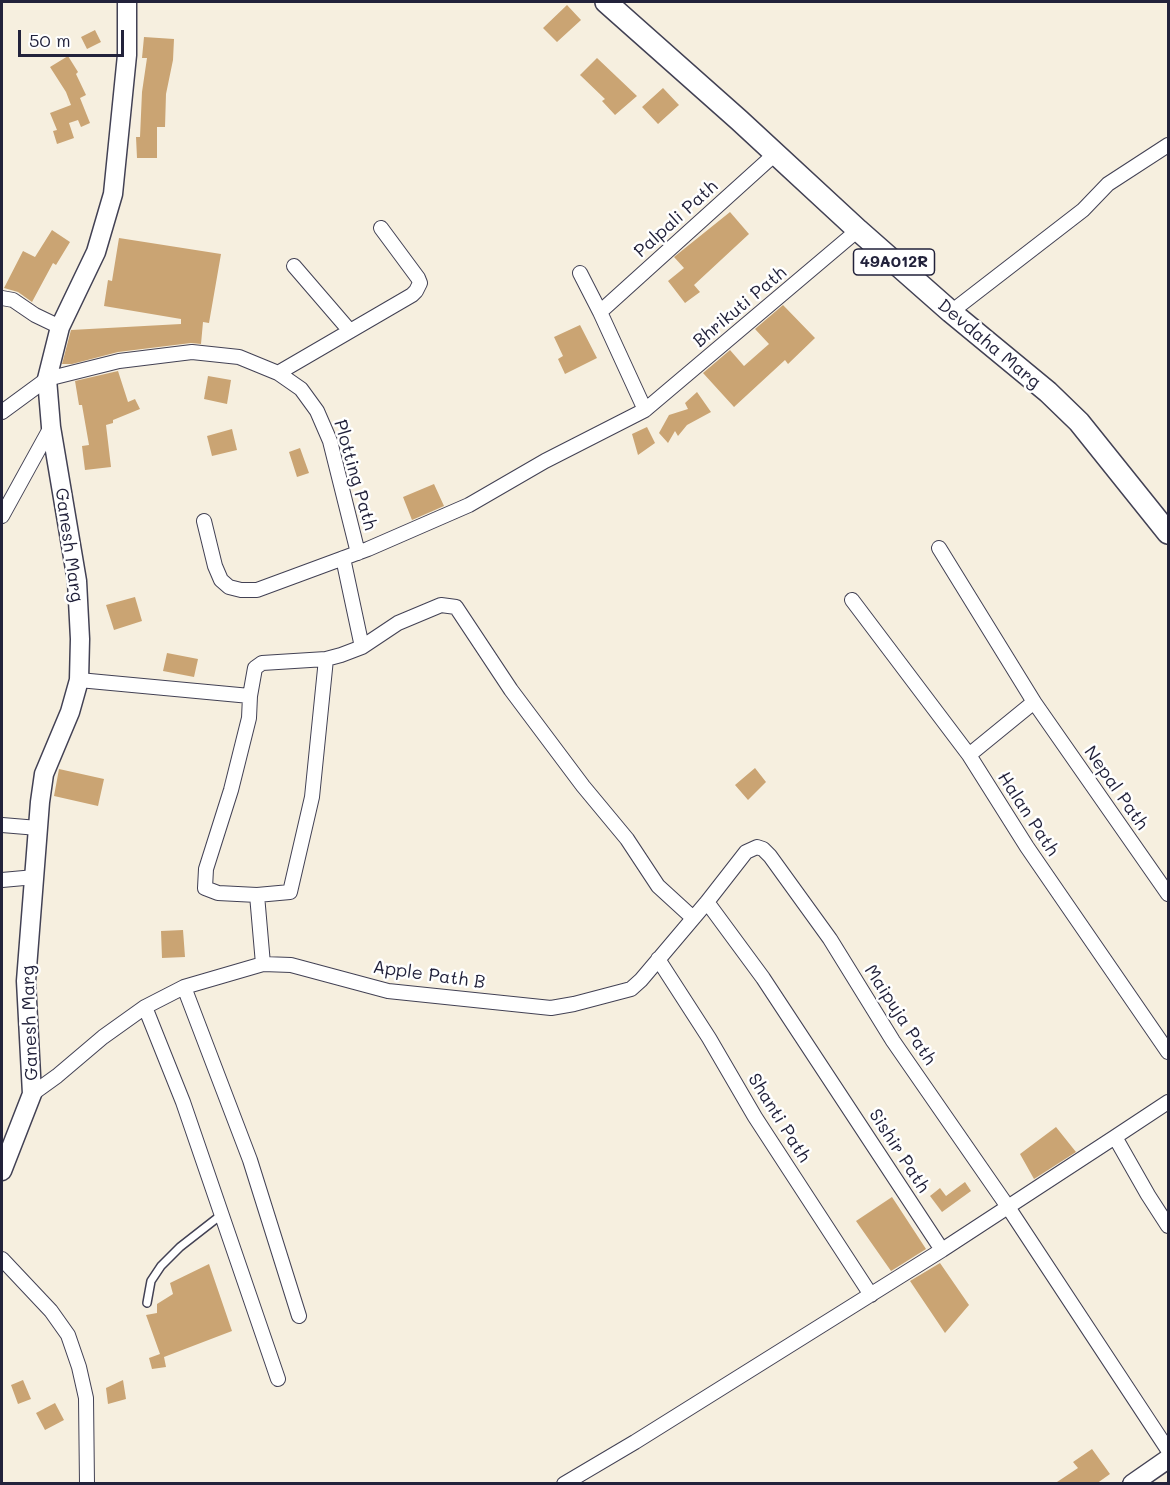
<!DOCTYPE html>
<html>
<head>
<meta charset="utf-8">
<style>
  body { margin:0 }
  #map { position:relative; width:1170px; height:1485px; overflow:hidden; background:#f6efdf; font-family:Mali,sans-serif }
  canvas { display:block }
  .frame { position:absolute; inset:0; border:3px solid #22223b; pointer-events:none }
  .scale { position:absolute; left:18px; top:30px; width:106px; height:27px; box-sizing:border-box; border:3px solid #22223b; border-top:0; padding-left:8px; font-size:18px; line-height:21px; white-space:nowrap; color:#22223b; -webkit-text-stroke:4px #fff; paint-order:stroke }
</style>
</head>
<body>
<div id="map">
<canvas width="1170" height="1485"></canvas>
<div class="frame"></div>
<div class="scale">50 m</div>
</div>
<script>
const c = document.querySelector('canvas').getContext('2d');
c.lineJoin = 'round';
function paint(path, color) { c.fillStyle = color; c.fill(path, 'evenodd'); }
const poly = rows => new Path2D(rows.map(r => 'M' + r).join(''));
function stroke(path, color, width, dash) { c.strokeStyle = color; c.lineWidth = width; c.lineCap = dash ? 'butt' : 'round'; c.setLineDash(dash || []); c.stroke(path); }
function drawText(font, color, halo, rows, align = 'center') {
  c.font = font + ' Mali,sans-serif'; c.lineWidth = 5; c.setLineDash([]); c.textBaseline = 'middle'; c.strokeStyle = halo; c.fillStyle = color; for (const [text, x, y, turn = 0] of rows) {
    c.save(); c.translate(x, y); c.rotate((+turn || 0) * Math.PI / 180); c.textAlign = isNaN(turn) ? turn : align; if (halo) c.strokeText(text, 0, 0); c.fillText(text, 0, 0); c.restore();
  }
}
const building = poly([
  [567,5,581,20,557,42,543,28],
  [95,30,101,42,87,49,81,37],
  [144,37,174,39,173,60,166,94,165,127,157,127,157,158,137,158,136,137,140,137,142,92,147,58,142,58],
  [68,56,78,72,76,74,86,95,80,98,90,123,81,127,78,120,69,123,74,138,57,144,53,131,57,130,50,113,71,105,66,92,50,67],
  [597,58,637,96,615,115,602,101,605,99,580,75],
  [663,88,679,105,658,124,642,107],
  [730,212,749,234,694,285,700,292,685,303,668,281,684,268,674,257],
  [52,230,70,242,56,265,53,263,32,302,18,292,4,288,23,251,35,257],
  [119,238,221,254,209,323,203,322,201,344,191,343,118,352,72,364,62,364,71,330,181,324,181,319,104,306,108,280,112,281],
  [783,305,815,338,788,364,785,360,734,407,703,373,730,350,744,366,769,344,755,329],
  [580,325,597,358,565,374,558,359,563,356,554,337],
  [118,371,128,402,135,399,140,409,113,420,113,423,106,425,111,467,85,470,82,446,89,445,82,405,79,405,75,381],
  [208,376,231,380,227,404,204,399],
  [697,392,711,412,687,425,678,436,675,431,668,443,659,433,669,415,688,409,685,403],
  [647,427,655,443,638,455,632,434],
  [232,429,237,450,212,456,207,436],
  [300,448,309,473,297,477,289,452],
  [434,484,444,506,412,520,403,497],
  [135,597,142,621,114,630,106,605],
  [167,653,198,659,194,677,163,671],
  [755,768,766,782,748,800,735,785],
  [59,769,104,779,98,806,54,796],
  [183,930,185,957,162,958,161,931],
  [1056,1127,1076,1152,1034,1179,1020,1154],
  [965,1182,971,1191,942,1212,930,1196,940,1188,946,1196],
  [892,1197,926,1249,891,1271,856,1221],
  [940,1263,969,1305,945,1333,910,1281],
  [209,1264,232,1331,164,1357,166,1367,152,1369,149,1358,160,1354,146,1315,157,1313,157,1304,173,1294,170,1283],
  [23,1380,31,1399,18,1404,11,1385],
  [123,1380,126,1399,108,1404,106,1388],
  [55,1403,64,1420,45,1430,36,1413],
  [1092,1449,1110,1474,1096,1484,1054,1484,1078,1468,1073,1462]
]);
const lane = poly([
  [147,1303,151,1281,161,1266,180,1247,221,1215]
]);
const street = poly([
  [294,266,350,331],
  [580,273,600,312,645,410],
  [2,298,13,300,35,315,60,327],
  [600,312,775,154],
  [951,312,1083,210,1108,184,1168,145],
  [278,373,412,295,416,291,420,283,418,278,381,228],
  [2,412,47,379,119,361,192,352,239,357,278,373,301,389,317,411,330,441,358,553],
  [2,516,51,427],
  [204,521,215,566,221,580,229,587,241,590,257,590,368,549,469,505,545,461,645,410,858,230],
  [939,548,1034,702,969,755],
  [343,558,362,647],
  [852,600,969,755,1027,847,1168,1052],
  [326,659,312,797,290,892,257,895,218,893,205,888,206,869,231,790,249,718,250,696,255,668,262,663,326,659,341,655,362,647,398,623,441,605,456,607,511,690,583,786,627,839,658,886,693,918],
  [79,680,250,696],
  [1034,702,1168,894],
  [2,825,38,828],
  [2,880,35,877],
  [257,895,263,964],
  [707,902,763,978,942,1250,1115,1137],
  [658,959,709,1038,755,1117,871,1295],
  [184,987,250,1160,299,1316],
  [145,1007,183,1102,278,1379],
  [32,1094,57,1076,103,1037,145,1007,184,987,263,964,291,965,388,991,551,1008,574,1004,631,989,641,980,707,902,746,852,757,847,763,849,770,856,830,939,893,1041,1008,1207,1168,1450],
  [1168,1102,1115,1137,1148,1195,1168,1226],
  [2,1259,51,1311,68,1335,79,1367,86,1398,87,1484],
  [564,1484,635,1442,942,1250]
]);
const secondary = poly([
  [2,1171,32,1094,26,981,40,802,44,774,70,712,79,680,80,639,77,581,51,427,47,379,60,327,96,252,113,194,127,55,127,2],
  [1132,1484,1168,1459]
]);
const primary = poly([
  [606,2,739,120,858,230,951,312,1048,392,1079,422,1168,533]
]);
const shields = [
  [894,262,81]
];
const shieldNames = [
  ["49A012R",894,262]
];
const streetNames = [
  ["Palpali Path",676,219,-42],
  ["Bhrikuti Path",740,307,-40],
  ["Devdaha Marg",989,344,40],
  ["Plotting Path",355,475,74],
  ["Ganesh Marg",69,545,82],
  ["Nepal Path",1116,788,55],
  ["Halan Path",1028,814,57],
  ["Apple Path B",429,975,8],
  ["Maipuja Path",900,1015,57],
  ["Ganesh Marg",30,1023,-92],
  ["Shanti Path",779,1118,58],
  ["Sishir Path",899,1151,57]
];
paint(building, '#caa473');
stroke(lane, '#424154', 10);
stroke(street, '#424154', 16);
stroke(secondary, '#424154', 21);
stroke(primary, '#424154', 24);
stroke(lane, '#fff', 7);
stroke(street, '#fff', 14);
stroke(secondary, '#fff', 18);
stroke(primary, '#fff', 21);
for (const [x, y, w] of shields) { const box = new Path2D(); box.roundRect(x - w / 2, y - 13, w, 26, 4.5); c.fillStyle = '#fff'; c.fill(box); stroke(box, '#22223b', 1.5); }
drawText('bold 16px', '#22223b', null, shieldNames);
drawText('18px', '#22223b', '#fff', streetNames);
</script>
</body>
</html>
